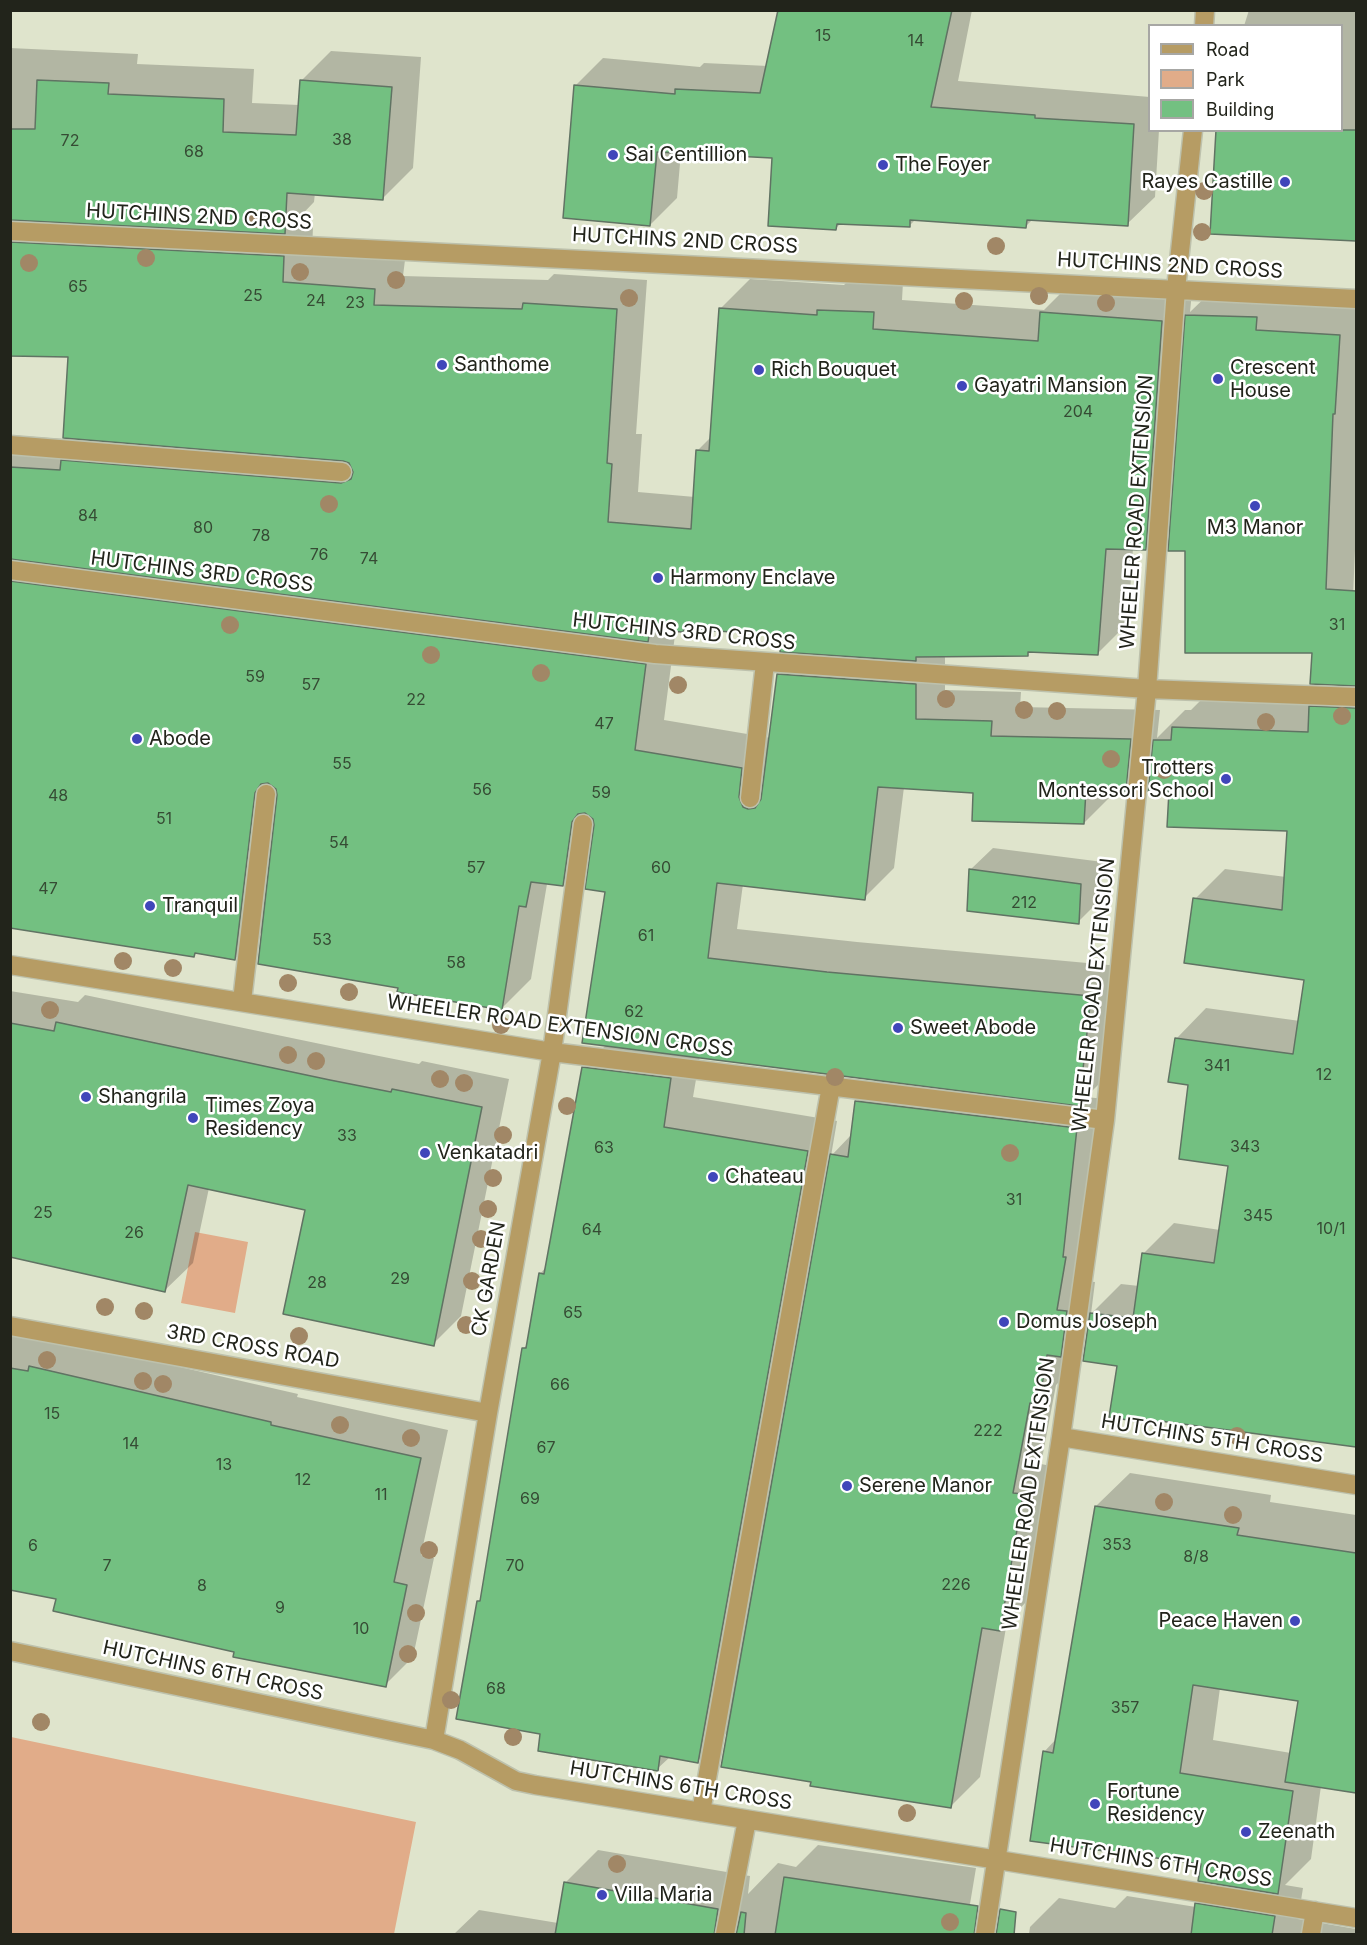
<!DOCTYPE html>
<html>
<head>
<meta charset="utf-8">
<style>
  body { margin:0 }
  #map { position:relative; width:1367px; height:1945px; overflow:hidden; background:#dfe4cc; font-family:Inter,sans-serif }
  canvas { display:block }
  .frame { position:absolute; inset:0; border:12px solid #22241b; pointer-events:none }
  .legend { position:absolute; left:1148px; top:24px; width:195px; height:108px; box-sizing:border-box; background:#fff; border:2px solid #a7a7a4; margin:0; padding:8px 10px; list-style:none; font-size:18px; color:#22241b }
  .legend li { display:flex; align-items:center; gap:12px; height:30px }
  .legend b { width:30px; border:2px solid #a7a7a4 }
</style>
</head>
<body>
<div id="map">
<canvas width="1367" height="1945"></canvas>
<div class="frame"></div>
<ul class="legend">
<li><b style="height:8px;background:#b69c64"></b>Road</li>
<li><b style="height:16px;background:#e1ac89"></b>Park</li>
<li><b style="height:16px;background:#73c081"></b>Building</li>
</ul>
</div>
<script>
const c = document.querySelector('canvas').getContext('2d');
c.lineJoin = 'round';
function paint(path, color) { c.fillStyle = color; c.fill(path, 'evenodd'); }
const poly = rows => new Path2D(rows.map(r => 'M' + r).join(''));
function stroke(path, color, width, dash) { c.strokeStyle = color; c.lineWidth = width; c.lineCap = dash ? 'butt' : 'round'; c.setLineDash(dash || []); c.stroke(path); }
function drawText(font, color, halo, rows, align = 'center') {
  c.font = font + ' Inter,sans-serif'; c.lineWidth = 5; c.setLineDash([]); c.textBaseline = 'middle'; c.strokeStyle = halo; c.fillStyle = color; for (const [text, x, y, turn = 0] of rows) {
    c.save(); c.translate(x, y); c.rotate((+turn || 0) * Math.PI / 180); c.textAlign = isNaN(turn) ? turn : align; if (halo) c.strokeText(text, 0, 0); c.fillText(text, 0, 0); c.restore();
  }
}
const green = poly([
  [195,1232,248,1242,235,1313,181,1303],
  [11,1737,416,1822,394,1934,11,1934]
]);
const shadow = poly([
  [779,10,972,10,958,81,1150,97,1150,130,1159,130,1155,197,1127,224,1033,219,1026,226,916,219,909,226,841,223,836,228,773,157,681,152,677,198,650,225,576,85,603,58,700,67,704,63,768,66],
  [1249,10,1356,10,1356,240,1212,233,1342,130,1342,26,1244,26],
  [10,48,138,54,137,64,254,69,252,103,299,105,301,81,331,51,421,57,413,168,383,198,315,193,314,202,291,226,313,227,312,252,405,260,403,276,548,280,554,274,647,280,636,434,642,434,638,492,695,497,698,450,711,437,720,309,750,279,844,285,849,280,903,282,902,300,1044,310,1071,283,1192,292,1190,312,1217,286,1356,305,1356,527,1352,621,1186,550,1172,522,1145,549,1133,548,1128,623,1098,653,1031,650,1027,655,945,655,945,690,1021,692,1020,707,1160,710,1157,738,1185,710,1191,710,1203,698,1349,703,1347,747,1356,748,1356,1445,1163,1420,1159,1424,1089,1326,1072,1343,1067,1374,1056,1385,1041,1464,1051,1466,1028,1600,1007,1622,980,1777,951,1806,812,1781,729,1731,698,1761,670,1757,657,1769,542,1733,479,1601,482,1598,524,1348,528,1344,540,1274,546,1267,583,1068,606,1045,607,890,591,856,563,885,547,884,531,979,501,1009,399,987,263,931,235,959,197,952,194,955,10,926,10,435,64,439,70,356,10,355],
  [686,627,784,633,802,652,779,675,771,738,664,720,675,635,656,632,659,629,683,631],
  [1153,762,1170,790,1288,829,1286,877,1225,869,1195,899,1305,978,1300,1021,1206,1008,1176,1039,1190,1084,1230,1164,1220,1230,1174,1223,1144,1253,1139,1286,1121,1284,1091,1314,1095,1282,1085,1281,1105,1099,1086,1097,1109,1074,1120,966,857,942,737,929,743,884,864,898,894,868,904,787,975,792,1084,823,1114,793,1114,789,1125,789],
  [700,1056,879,1079,857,1101,852,1134,831,1156,837,1121,693,1097],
  [993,848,1103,862,1100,900,1078,922,970,870],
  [10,991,78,1002,85,995,359,1052,419,1064,422,1061,509,1079,461,1316,433,1344,307,1209,209,1188,193,1263,164,1291,10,1255],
  [10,1335,53,1343,58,1339,298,1394,297,1397,448,1430,421,1555,434,1558,413,1657,385,1685,236,1651,57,1598,10,1589],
  [1130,1473,1271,1495,1270,1502,1356,1515,1356,1791,1321,1786,1311,1859,1285,1885,1303,1888,1298,1919,1356,1929,1356,1934,1029,1934,1030,1927,1059,1898,1115,1908,1127,1896,1196,1907,1218,1883,1202,1863,1044,1752,1057,1738,1096,1506],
  [1220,1688,1300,1700,1291,1753,1213,1740],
  [818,1845,976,1868,965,1934,454,1934,479,1910,558,1923,565,1883,598,1850,750,1876,748,1894,778,1863,796,1867]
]);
const building = poly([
  [778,10,952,10,931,107,1035,115,1035,118,1134,124,1128,226,1027,220,1026,228,910,220,910,227,837,224,836,230,768,226,772,158,657,152,650,226,563,218,574,85,675,94,675,89,760,93,778,10],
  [37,80,109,83,108,94,224,99,223,132,296,135,300,80,392,87,383,200,287,193,285,234,10,220,10,129,35,129,37,80],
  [1216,130,1356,130,1356,241,1210,234,1216,130],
  [10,242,284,256,283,282,375,289,374,305,522,309,523,303,617,309,607,463,612,464,608,522,691,529,696,450,709,451,719,308,817,315,817,310,874,312,873,329,1038,341,1040,312,1162,321,1146,550,1106,549,1098,655,1028,652,1028,656,916,657,916,661,780,652,782,635,684,629,683,632,650,630,648,642,10,559,10,467,60,470,61,460,341,483,351,479,353,472,349,463,343,461,63,438,68,357,10,356,10,242],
  [1185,315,1257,317,1256,330,1340,335,1335,414,1333,414,1326,589,1356,591,1356,686,1310,684,1312,653,1185,653,1185,551,1168,551,1185,315],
  [10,581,646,664,635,750,742,768,739,797,743,807,748,809,755,808,761,799,777,674,916,684,916,719,992,721,991,736,1131,739,1126,791,1086,790,1084,824,972,821,973,793,878,787,865,900,717,883,708,958,827,972,1091,996,1079,1106,582,1043,605,892,585,889,594,825,593,819,585,813,578,814,572,822,563,886,531,882,526,907,519,906,502,1010,397,992,398,988,258,964,277,795,276,789,268,783,261,784,255,793,235,960,195,953,194,957,10,928,10,581],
  [1309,706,1356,708,1356,1447,1160,1421,1159,1425,1109,1417,1117,1366,1083,1361,1090,1313,1133,1318,1142,1253,1214,1263,1228,1166,1179,1159,1188,1085,1168,1082,1175,1038,1293,1054,1304,980,1184,963,1193,898,1282,910,1287,831,1167,827,1169,791,1148,791,1153,740,1171,740,1172,727,1308,732,1309,706],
  [969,869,1081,884,1079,924,967,911,969,869],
  [56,1022,330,1080,391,1092,392,1089,482,1107,434,1346,283,1314,305,1210,188,1185,165,1292,10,1257,10,1023,54,1031,56,1022],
  [582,1067,671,1078,664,1127,808,1151,698,1763,660,1756,658,1771,538,1751,540,1734,456,1719,477,1601,480,1601,522,1348,526,1348,539,1273,544,1274,582,1067],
  [855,1101,1077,1128,1063,1257,1066,1257,1057,1310,1067,1311,1061,1357,1047,1355,1039,1404,1030,1403,1013,1493,1023,1494,1000,1631,982,1628,951,1808,810,1786,811,1782,721,1767,830,1154,848,1157,855,1101],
  [29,1366,271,1422,271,1425,421,1458,394,1582,407,1585,386,1687,233,1657,234,1652,53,1611,56,1599,10,1590,10,1368,28,1371,29,1366],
  [1095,1506,1239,1528,1237,1535,1356,1553,1356,1793,1285,1782,1298,1701,1193,1685,1180,1773,1293,1791,1278,1894,1198,1881,1201,1864,1030,1841,1043,1751,1053,1753,1095,1506],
  [784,1877,978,1906,974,1935,775,1935,784,1877],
  [564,1882,718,1909,714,1935,555,1935,564,1882],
  [1195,1903,1275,1916,1272,1935,1191,1935,1195,1903],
  [1000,1909,1016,1912,1014,1935,996,1935,1000,1909],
  [741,1912,746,1913,744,1935,736,1935,741,1912]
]);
const minor = poly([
  [1204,26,1205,10],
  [10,231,1356,299],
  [10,445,342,472],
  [10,570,655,654,1147,689,1356,697],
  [750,798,765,663],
  [10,965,552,1052,1105,1120],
  [242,1001,266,794],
  [10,1326,488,1413],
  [1061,1437,1356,1485],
  [10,1651,434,1740,460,1750,516,1781,535,1785,1356,1918],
  [434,1740,488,1413,552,1052,583,824],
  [701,1812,831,1086],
  [725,1934,747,1820],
  [985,1934,1061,1437,1105,1120,1147,689,1176,289,1193,130],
  [1311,1934,1315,1911]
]);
const trees = [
  [1204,191],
  [256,219],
  [1202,232],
  [996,246],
  [146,258],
  [29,263],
  [300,272],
  [396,280],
  [1039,296],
  [629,298],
  [964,301],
  [1106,303],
  [329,504],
  [230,625],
  [431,655],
  [541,673],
  [678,685],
  [946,699],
  [1024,710],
  [1057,711],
  [1342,716],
  [1266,722],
  [1111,759],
  [1164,770],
  [123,961],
  [173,968],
  [288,983],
  [349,992],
  [50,1010],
  [501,1025],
  [288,1055],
  [316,1061],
  [835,1077],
  [440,1079],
  [464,1083],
  [567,1106],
  [503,1135],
  [1010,1153],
  [493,1178],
  [488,1209],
  [481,1239],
  [472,1281],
  [105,1307],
  [144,1311],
  [466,1325],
  [299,1336],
  [47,1360],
  [143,1381],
  [163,1384],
  [340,1425],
  [1237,1436],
  [411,1438],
  [1164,1502],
  [1233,1515],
  [429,1550],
  [416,1613],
  [408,1654],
  [451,1700],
  [41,1722],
  [513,1737],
  [907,1813],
  [617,1864],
  [950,1922]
];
const markers = [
  [613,155,6,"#4046ba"],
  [883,165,6,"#4046ba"],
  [1285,182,6,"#4046ba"],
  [442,365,6,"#4046ba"],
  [759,370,6,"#4046ba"],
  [1218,379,6,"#4046ba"],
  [962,386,6,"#4046ba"],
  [1255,506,6,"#4046ba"],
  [658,578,6,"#4046ba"],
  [137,739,6,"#4046ba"],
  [1226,779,6,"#4046ba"],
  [150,906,6,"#4046ba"],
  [898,1028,6,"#4046ba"],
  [86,1097,6,"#4046ba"],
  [193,1118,6,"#4046ba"],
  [425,1153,6,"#4046ba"],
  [713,1177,6,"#4046ba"],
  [1004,1322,6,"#4046ba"],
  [847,1486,6,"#4046ba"],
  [1295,1621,6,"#4046ba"],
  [1095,1804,6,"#4046ba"],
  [1246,1832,6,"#4046ba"],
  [602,1895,6,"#4046ba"]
];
const numberNames = [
  ["15",823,36],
  ["14",916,41],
  ["38",342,140],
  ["72",70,141],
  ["68",194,152],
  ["65",78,287],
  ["25",253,296],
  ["24",316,301],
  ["23",355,303],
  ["204",1078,412],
  ["84",88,516],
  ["80",203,528],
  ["78",261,536],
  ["76",319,555],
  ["74",369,559],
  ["31",1337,625],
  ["59",255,677],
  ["57",311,685],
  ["22",416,700],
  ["47",604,724],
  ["55",342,764],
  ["56",482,790],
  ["59",601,793],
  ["48",58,796],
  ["51",164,819],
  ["54",339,843],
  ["57",476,868],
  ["60",661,868],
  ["47",48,889],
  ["212",1024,903],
  ["61",646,936],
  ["53",322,940],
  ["58",456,963],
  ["62",634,1012],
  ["341",1217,1066],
  ["12",1324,1075],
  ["33",347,1136],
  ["343",1245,1147],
  ["63",604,1148],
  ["31",1014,1200],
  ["25",43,1213],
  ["345",1258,1216],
  ["10/1",1331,1229],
  ["64",592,1230],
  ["26",134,1233],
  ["29",400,1279],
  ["28",317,1283],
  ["65",573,1313],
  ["66",560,1385],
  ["15",52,1414],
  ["222",988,1431],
  ["14",131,1444],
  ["67",546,1448],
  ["13",224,1465],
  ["12",303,1480],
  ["11",381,1495],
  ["69",530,1499],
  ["353",1117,1545],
  ["6",33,1546],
  ["8/8",1196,1557],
  ["7",107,1566],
  ["70",515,1566],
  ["226",956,1585],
  ["8",202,1586],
  ["9",280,1608],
  ["10",361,1629],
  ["68",496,1689],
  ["357",1125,1708]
];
const poiNames = [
  ["Sai Centillion",625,155],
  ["The Foyer",895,165],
  ["Rayes Castille",1273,182,"right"],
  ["Santhome",454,365],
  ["Crescent",1230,368],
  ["House",1230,391],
  ["Rich Bouquet",771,370],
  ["Gayatri Mansion",974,386],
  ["M3 Manor",1255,528,"center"],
  ["Harmony Enclave",670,578],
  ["Abode",149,739],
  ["Trotters",1214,768,"right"],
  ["Montessori School",1214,791,"right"],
  ["Tranquil",162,906],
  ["Sweet Abode",910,1028],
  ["Shangrila",98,1097],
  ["Times Zoya",205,1106],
  ["Residency",205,1129],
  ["Venkatadri",437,1153],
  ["Chateau",725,1177],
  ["Domus Joseph",1016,1322],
  ["Serene Manor",859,1486],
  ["Peace Haven",1283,1621,"right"],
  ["Fortune",1107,1792],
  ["Residency",1107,1815],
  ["Zeenath",1258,1832],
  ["Villa Maria",614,1895]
];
const streetNames = [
  ["HUTCHINS 2ND CROSS",199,217,3],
  ["HUTCHINS 2ND CROSS",685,241,3],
  ["HUTCHINS 2ND CROSS",1170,266,3],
  ["WHEELER ROAD EXTENSION",1137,512,-86],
  ["HUTCHINS 3RD CROSS",202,572,7],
  ["HUTCHINS 3RD CROSS",684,632,6],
  ["WHEELER ROAD EXTENSION",1094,995,-84],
  ["WHEELER ROAD EXTENSION CROSS",560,1026,8],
  ["CK GARDEN",489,1279,-80],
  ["3RD CROSS ROAD",253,1347,10],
  ["HUTCHINS 5TH CROSS",1212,1439,9],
  ["WHEELER ROAD EXTENSION",1029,1494,-82],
  ["HUTCHINS 6TH CROSS",213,1671,12],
  ["HUTCHINS 6TH CROSS",681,1786,9],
  ["HUTCHINS 6TH CROSS",1161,1863,9]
];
paint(green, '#e1ac89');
paint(shadow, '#0003');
paint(building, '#73c081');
stroke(building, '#607363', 1.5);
stroke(minor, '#bdc1ac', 21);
stroke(minor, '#b69c64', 18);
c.fillStyle = '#a18766';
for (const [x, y] of trees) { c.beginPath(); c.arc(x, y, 9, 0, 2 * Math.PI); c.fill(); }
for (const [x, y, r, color] of markers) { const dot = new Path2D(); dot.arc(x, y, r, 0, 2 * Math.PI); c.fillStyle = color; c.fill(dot); stroke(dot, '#fff', 2); }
drawText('16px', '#364b34', null, numberNames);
drawText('20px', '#22241b', '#fff', poiNames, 'left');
drawText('20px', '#22241b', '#fff', streetNames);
</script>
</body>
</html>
